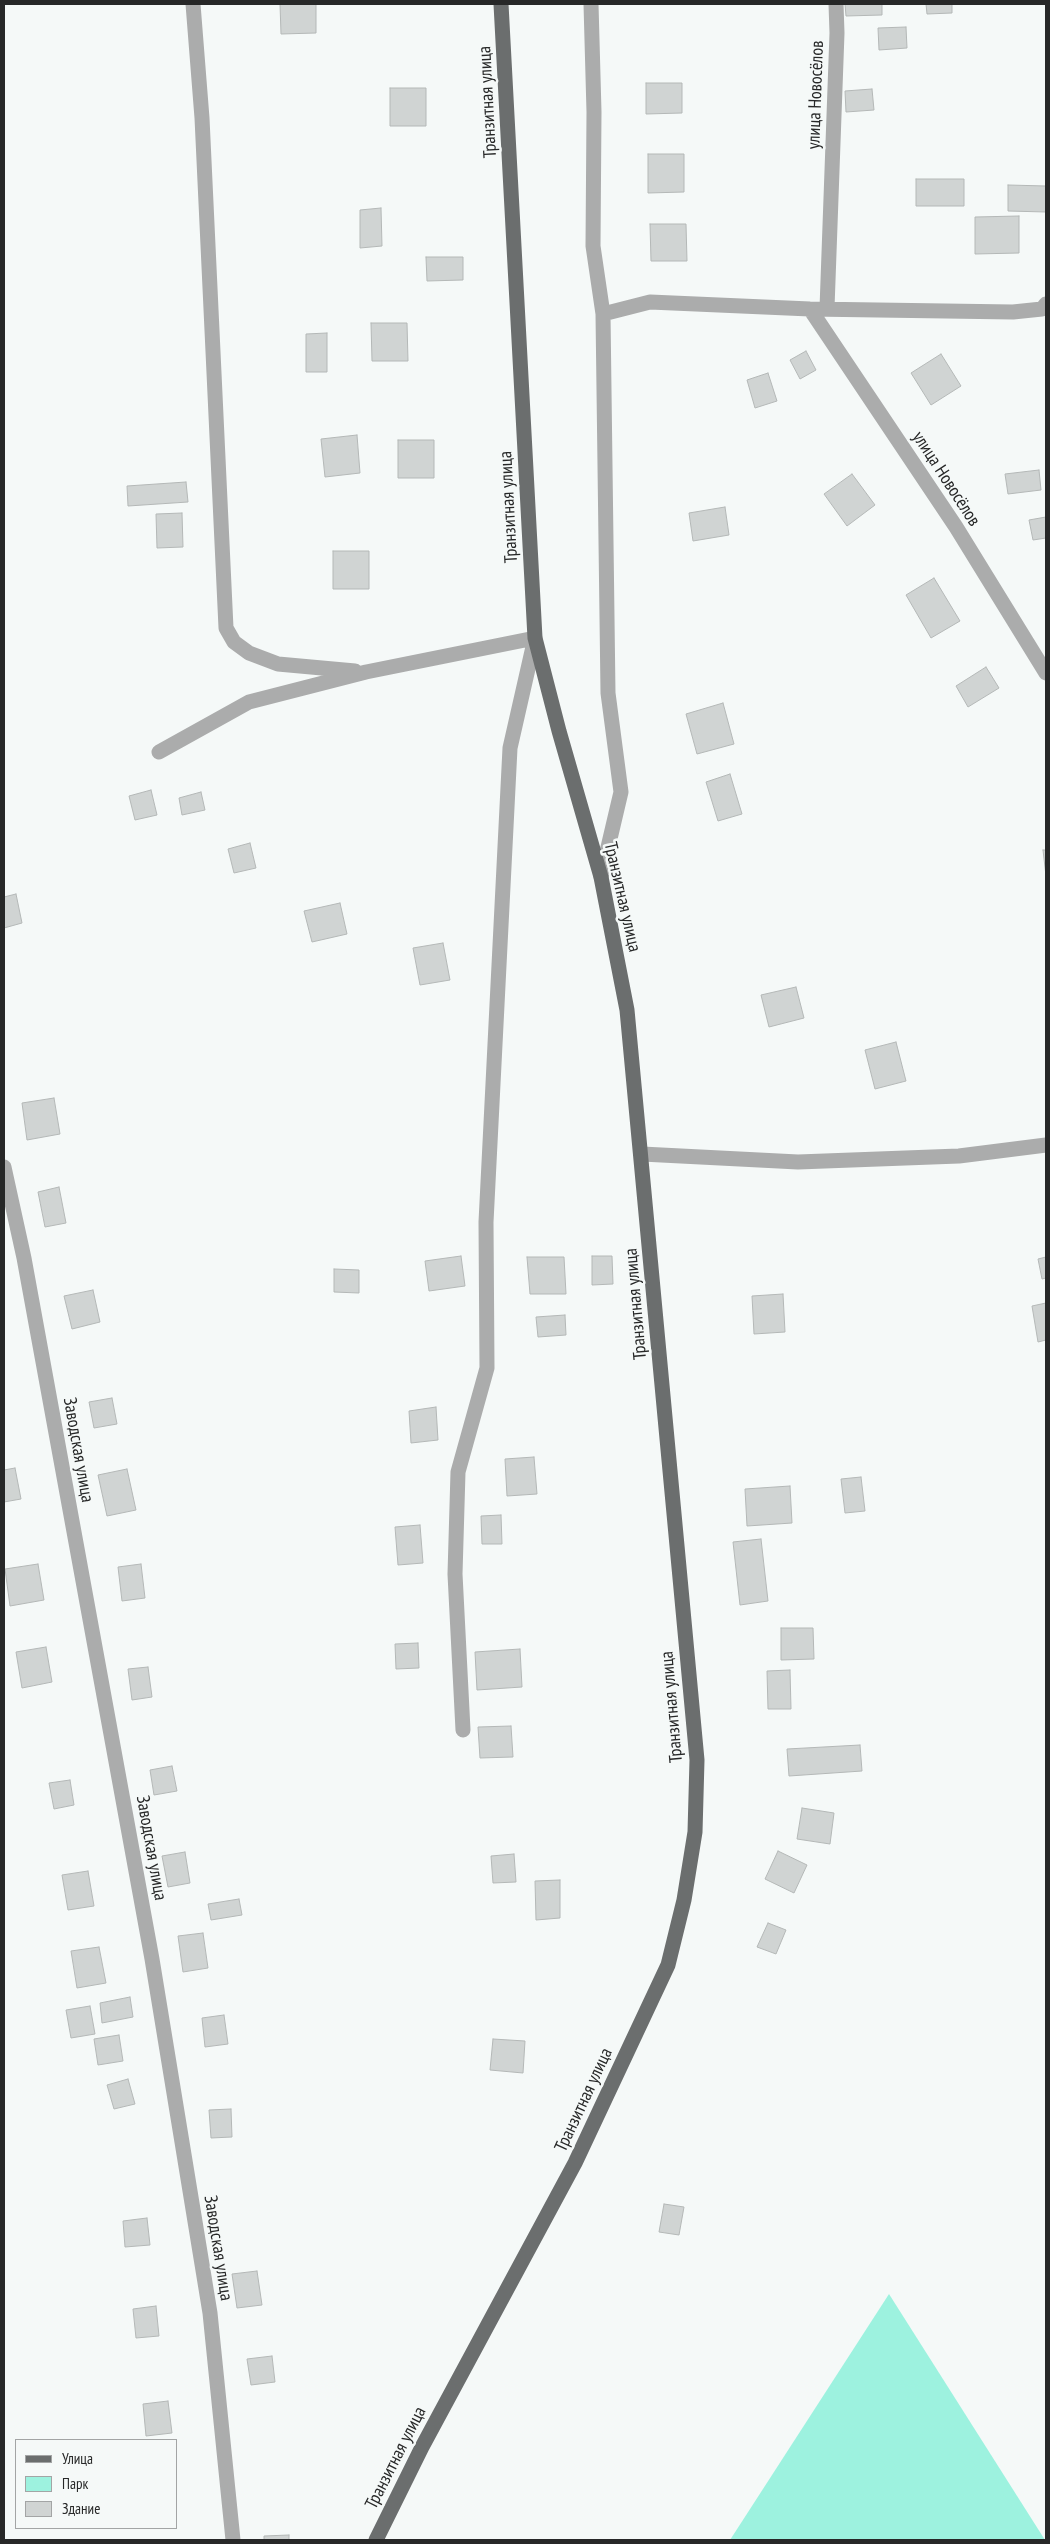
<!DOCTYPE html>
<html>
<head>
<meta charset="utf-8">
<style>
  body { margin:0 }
  #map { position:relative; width:1050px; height:2544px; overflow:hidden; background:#f5f9f8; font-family:"PT Sans Narrow",sans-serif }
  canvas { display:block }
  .frame { position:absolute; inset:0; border:5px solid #272828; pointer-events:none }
  .legend { position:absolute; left:15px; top:2439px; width:162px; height:90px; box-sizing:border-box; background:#f5f9f8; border:1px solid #a3a5a5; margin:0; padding:6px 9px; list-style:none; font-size:15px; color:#272828 }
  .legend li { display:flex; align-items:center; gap:10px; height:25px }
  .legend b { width:25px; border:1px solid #a3a5a5 }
</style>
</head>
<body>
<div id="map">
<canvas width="1050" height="2544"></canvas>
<div class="frame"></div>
<ul class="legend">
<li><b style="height:6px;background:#6b6e6e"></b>Улица</li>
<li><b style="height:14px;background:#9df2df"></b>Парк</li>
<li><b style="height:14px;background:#d0d4d3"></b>Здание</li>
</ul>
</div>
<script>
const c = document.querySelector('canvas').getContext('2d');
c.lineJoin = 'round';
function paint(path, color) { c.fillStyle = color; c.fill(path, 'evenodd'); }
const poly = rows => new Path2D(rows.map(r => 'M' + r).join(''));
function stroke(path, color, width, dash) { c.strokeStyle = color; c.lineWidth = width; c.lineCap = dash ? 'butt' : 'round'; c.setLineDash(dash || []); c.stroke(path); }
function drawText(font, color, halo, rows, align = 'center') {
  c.font = font + ' "PT Sans Narrow",sans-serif'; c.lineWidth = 5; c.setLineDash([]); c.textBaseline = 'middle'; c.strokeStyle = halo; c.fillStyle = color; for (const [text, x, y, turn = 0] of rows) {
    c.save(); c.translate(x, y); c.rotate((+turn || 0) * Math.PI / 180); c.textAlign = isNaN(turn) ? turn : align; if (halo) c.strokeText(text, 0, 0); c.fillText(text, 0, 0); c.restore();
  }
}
const green = poly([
  [889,2294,1045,2540,730,2540]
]);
const building = poly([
  [280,4,316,4,316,33,281,34,280,4],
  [845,4,882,4,882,15,846,16,845,4],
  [926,4,952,4,952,13,927,14,926,4],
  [906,27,907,48,879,50,878,28,906,27],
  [646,83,682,83,682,113,646,114,646,83],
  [390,88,426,88,426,126,390,126,390,88],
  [872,89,874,110,846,112,845,91,872,89],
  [648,154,684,154,684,192,648,193,648,154],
  [916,179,964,179,964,206,916,206,916,179],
  [1008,185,1046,186,1046,212,1008,211,1008,185],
  [381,208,382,246,360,248,360,210,381,208],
  [1019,216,1019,253,975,254,975,217,1019,216],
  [650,224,686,224,687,261,651,261,650,224],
  [426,257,463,257,463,280,427,281,426,257],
  [371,323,407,323,408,361,372,361,371,323],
  [327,333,327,372,306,372,306,334,327,333],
  [806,351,816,370,800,379,790,360,806,351],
  [941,354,961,386,931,405,911,373,941,354],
  [768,373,777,401,755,408,747,380,768,373],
  [357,435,360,473,325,477,321,439,357,435],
  [398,440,434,440,434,478,398,478,398,440],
  [1039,470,1041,490,1008,494,1005,474,1039,470],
  [852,474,875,505,847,526,824,494,852,474],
  [186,482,188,502,128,506,127,486,186,482],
  [725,507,729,535,693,541,689,513,725,507],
  [182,513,183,547,157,548,156,514,182,513],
  [1046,517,1046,538,1033,540,1029,520,1046,517],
  [333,551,369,551,369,589,333,589,333,551],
  [934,578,960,621,931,638,906,595,934,578],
  [986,667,999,688,968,707,956,686,986,667],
  [723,703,734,744,697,754,686,714,723,703],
  [730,774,742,814,718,821,706,782,730,774],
  [151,790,157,815,135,820,129,796,151,790],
  [201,792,205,810,182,815,179,798,201,792],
  [250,843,256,868,234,873,228,849,250,843],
  [1043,850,1046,850,1046,876,1043,850],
  [16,894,22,923,4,928,4,897,16,894],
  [340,903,347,934,312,942,304,911,340,903],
  [443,943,450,980,420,985,413,948,443,943],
  [796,987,804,1018,769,1027,761,995,796,987],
  [896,1042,906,1081,875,1089,865,1050,896,1042],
  [54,1098,60,1134,27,1140,22,1103,54,1098],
  [59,1187,66,1223,45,1227,38,1192,59,1187],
  [461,1256,465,1286,429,1291,425,1261,461,1256],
  [592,1256,612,1256,613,1284,592,1285,592,1256],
  [527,1257,564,1257,566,1294,530,1294,527,1257],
  [1046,1257,1046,1278,1042,1279,1038,1259,1046,1257],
  [334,1269,359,1270,359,1293,334,1292,334,1269],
  [93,1290,100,1322,72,1329,64,1296,93,1290],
  [783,1294,785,1332,754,1334,752,1296,783,1294],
  [1046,1303,1046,1340,1038,1342,1032,1306,1046,1303],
  [565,1315,566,1335,538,1337,536,1317,565,1315],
  [112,1398,117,1424,94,1428,89,1402,112,1398],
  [436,1407,438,1440,411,1443,409,1411,436,1407],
  [534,1457,537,1494,507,1496,505,1459,534,1457],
  [15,1468,21,1499,4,1502,4,1470,15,1468],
  [127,1469,136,1510,107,1516,98,1475,127,1469],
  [861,1477,865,1511,845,1513,841,1479,861,1477],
  [790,1486,792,1523,747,1526,745,1489,790,1486],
  [501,1515,502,1544,482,1544,481,1516,501,1515],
  [420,1525,423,1563,398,1565,395,1527,420,1525],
  [761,1539,768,1601,740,1605,733,1542,761,1539],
  [38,1564,44,1600,10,1606,5,1569,38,1564],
  [141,1564,145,1598,122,1601,118,1567,141,1564],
  [781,1628,813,1628,814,1659,781,1660,781,1628],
  [418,1643,419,1668,396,1669,395,1644,418,1643],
  [46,1647,52,1682,22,1688,16,1652,46,1647],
  [520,1649,522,1687,477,1690,475,1652,520,1649],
  [148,1667,152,1697,132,1700,128,1669,148,1667],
  [790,1670,791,1709,768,1709,767,1671,790,1670],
  [511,1726,513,1757,480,1758,478,1727,511,1726],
  [860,1745,862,1771,789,1776,787,1749,860,1745],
  [172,1766,177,1791,154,1795,150,1770,172,1766],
  [70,1780,74,1805,54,1809,49,1783,70,1780],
  [802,1808,834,1813,830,1844,797,1839,802,1808],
  [778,1851,807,1865,794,1893,765,1879,778,1851],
  [185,1852,190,1883,168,1887,162,1856,185,1852],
  [514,1854,516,1882,493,1883,491,1856,514,1854],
  [88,1871,94,1906,68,1910,62,1875,88,1871],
  [560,1880,560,1918,536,1920,535,1881,560,1880],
  [239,1899,242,1915,211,1920,208,1904,239,1899],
  [768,1923,786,1930,776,1954,757,1947,768,1923],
  [203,1933,208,1968,183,1972,178,1936,203,1933],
  [99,1947,106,1983,77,1988,71,1951,99,1947],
  [130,1997,133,2017,102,2023,100,2003,130,1997],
  [90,2006,95,2034,71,2038,66,2010,90,2006],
  [224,2015,228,2044,205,2047,202,2018,224,2015],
  [119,2035,123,2061,98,2065,94,2039,119,2035],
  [493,2039,525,2041,523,2073,490,2070,493,2039],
  [128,2079,135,2104,114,2109,107,2085,128,2079],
  [231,2109,232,2137,211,2138,209,2110,231,2109],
  [664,2204,684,2207,679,2235,659,2232,664,2204],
  [147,2218,150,2245,125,2247,123,2221,147,2218],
  [257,2271,262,2305,237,2308,232,2274,257,2271],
  [156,2306,159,2336,136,2338,133,2309,156,2306],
  [272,2356,275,2382,251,2385,247,2359,272,2356],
  [168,2401,172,2433,146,2436,143,2404,168,2401],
  [289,2535,289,2540,264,2540,264,2536,289,2535]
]);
const minor = poly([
  [193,4,202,118,226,628,234,642,249,653,278,664,355,671],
  [591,4,594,112,593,246,603,314,608,693,621,792,601,877],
  [827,308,837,33,836,4],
  [810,309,956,527,1046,673],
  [603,314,650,302,810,309,1013,312,1042,309,1046,304],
  [159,752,249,702,366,672,535,638,510,748,486,1222,487,1368,458,1472,455,1574,463,1730],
  [642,1154,798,1162,959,1156,1046,1145],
  [4,1167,24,1258,152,1959,210,2313,233,2540]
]);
const major = poly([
  [376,2540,422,2447,575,2163,668,1965,684,1900,695,1832,697,1760,627,1010,601,877,559,731,535,638,501,4]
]);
const streetNames = [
  ["улица Новосёлов",816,95,-88],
  ["Транзитная улица",488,102,-93],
  ["улица Новосёлов",946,479,57],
  ["Транзитная улица",509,507,-93],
  ["Транзитная улица",622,897,77],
  ["Транзитная улица",636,1304,-95],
  ["Заводская улица",78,1450,80],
  ["Транзитная улица",672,1707,-95],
  ["Заводская улица",151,1848,80],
  ["Транзитная улица",584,2100,-65],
  ["Заводская улица",218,2248,81],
  ["Транзитная улица",396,2458,-63]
];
paint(green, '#9df2df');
paint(building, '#d0d4d3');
stroke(building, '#b4b8b7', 1);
stroke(minor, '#abacac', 15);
stroke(major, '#6b6e6e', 15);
drawText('18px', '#272828', '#f5f9f8', streetNames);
</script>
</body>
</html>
